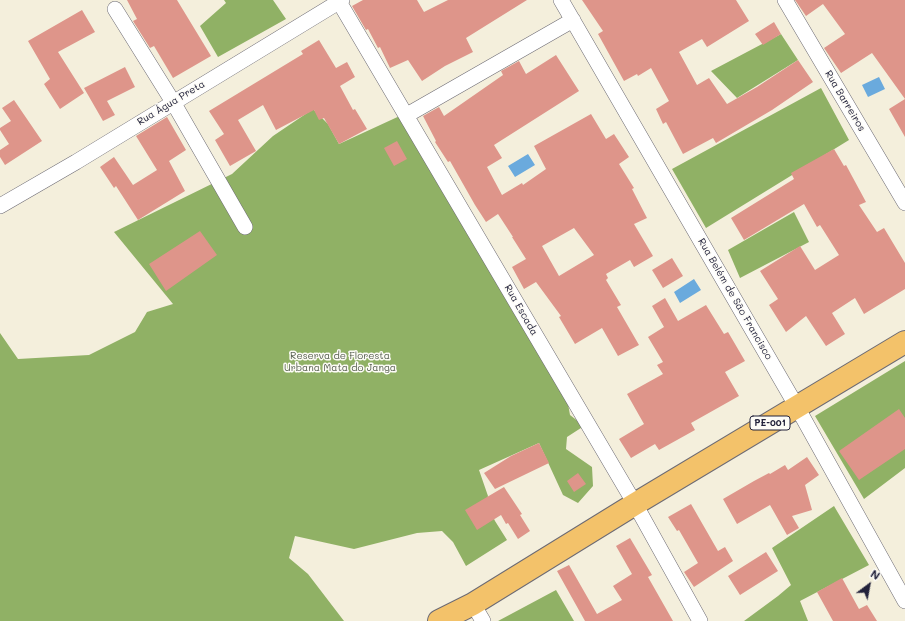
<!DOCTYPE html>
<html>
<head>
<meta charset="utf-8">
<style>
  body { margin:0 }
  #map { position:relative; width:905px; height:621px; overflow:hidden; background:#f4efdc; font-family:Mali,sans-serif }
  canvas { display:block }
  .north { position:absolute; left:849px; top:565px; width:40px; height:40px; -webkit-text-stroke:3px #fdfcf7; paint-order:stroke; rotate:32deg; font-size:11px; font-weight:700; line-height:16px; text-align:center; color:#22223b }
  .north::after { content:''; display:block; margin:auto; width:14px; height:18px; background:#22223b; clip-path:polygon(50% 0,100% 100%,50% 72%,0 100%) }
</style>
</head>
<body>
<div id="map">
<canvas width="905" height="621"></canvas>
<div class="north">N</div>
</div>
<script>
const c = document.querySelector('canvas').getContext('2d');
c.lineJoin = 'round';
function paint(path, color) { c.fillStyle = color; c.fill(path, 'evenodd'); }
const poly = rows => new Path2D(rows.map(r => 'M' + r).join(''));
function stroke(path, color, width, dash) { c.strokeStyle = color; c.lineWidth = width; c.lineCap = dash ? 'butt' : 'round'; c.setLineDash(dash || []); c.stroke(path); }
function drawText(font, color, halo, rows, align = 'center') {
  c.font = font + ' Mali,sans-serif'; c.lineWidth = 3; c.setLineDash([]); c.textBaseline = 'middle'; c.strokeStyle = halo; c.fillStyle = color; for (const [text, x, y, turn = 0] of rows) {
    c.save(); c.translate(x, y); c.rotate((+turn || 0) * Math.PI / 180); c.textAlign = isNaN(turn) ? turn : align; if (halo) c.strokeText(text, 0, 0); c.fillText(text, 0, 0); c.restore();
  }
}
const forest = poly([
  [224,0,273,0,286,19,218,57,200,26,226,3],
  [781,34,798,60,737,98,711,71],
  [821,88,849,140,706,228,672,169],
  [313,109,328,124,339,144,404,114,565,387,570,415,584,426,567,437,566,449,592,467,593,486,578,503,563,495,539,443,479,470,488,496,486,502,495,521,507,540,466,566,453,542,442,531,417,533,354,549,295,536,289,558,308,574,344,621,0,621,0,333,18,359,89,355,135,332,147,312,173,304,114,232,232,174,273,136],
  [794,212,809,242,740,278,728,250],
  [905,361,905,468,864,499,815,416],
  [834,506,869,565,800,601,808,621,744,621,778,596,791,585,772,548],
  [556,590,574,621,498,621]
]);
const water = poly([
  [879,77,885,89,868,97,862,85],
  [528,154,535,165,515,177,508,166],
  [694,279,701,290,680,303,674,292]
]);
const building = poly([
  [127,0,177,0,211,56,173,78,154,46,150,48,133,21,137,19],
  [363,0,417,0,424,12,448,0,527,0,466,38,473,52,445,66,422,81,408,60,390,68,380,47,378,48,368,29,366,30,352,6],
  [582,0,736,0,749,21,707,47,702,39,679,52,697,85,709,78,727,104,757,87,798,60,813,82,772,110,716,143,713,138,683,154,666,122,663,124,656,109,669,101,651,68,638,76,637,74,624,81,598,34,603,31],
  [795,0,905,0,905,99,872,53,841,73,824,48,845,34,823,4,806,16],
  [82,10,95,32,58,52,84,93,60,109,44,84,50,79,28,41],
  [774,22,781,34,763,45,755,34],
  [319,40,336,68,347,62,355,77,340,86,353,110,355,109,367,129,339,144,324,118,319,120,314,110,276,130,263,105,238,120,256,151,230,166,215,140,224,134,209,111,303,54,301,51],
  [556,55,579,91,494,145,502,158,487,167,502,195,522,183,523,185,546,169,534,146,591,114,606,139,614,134,629,157,619,164,634,188,632,189,647,218,634,224,653,256,634,267,630,260,606,274,608,278,606,280,621,305,617,307,639,345,618,356,602,328,575,344,559,317,561,316,536,282,524,289,512,267,526,259,512,237,513,237,498,214,486,222,475,205,450,161,448,162,435,142,436,141,423,116,439,107,444,116,503,75,501,71,519,61,526,74],
  [574,228,594,255,559,276,542,246],
  [125,67,135,87,107,101,115,115,103,121,84,88],
  [905,99,905,137,889,109],
  [14,100,42,141,5,165,0,157,0,150,9,144,0,130,0,128,11,121,2,108],
  [167,117,186,150,169,161,185,191,138,220,116,186,114,188,100,167,114,157,133,185,157,170,136,136],
  [397,141,407,159,394,166,384,148],
  [834,149,844,166,846,165,866,202,859,205,877,232,884,228,905,263,905,289,864,314,855,298,832,313,845,334,826,346,806,316,786,332,769,305,778,299,760,271,800,246,815,270,839,255,820,225,817,227,804,204,744,240,731,218,794,179,791,173],
  [200,231,217,255,166,291,149,264],
  [672,258,683,276,663,288,652,270],
  [665,298,678,321,706,305,724,334,728,332,745,361,725,372,739,396,691,423,695,430,659,450,655,444,631,458,619,439,644,424,627,394,663,374,657,365,663,362,648,337,664,327,652,306],
  [899,409,905,418,905,449,859,480,839,451],
  [539,443,549,463,495,489,484,473,511,456],
  [807,457,819,475,805,485,812,510,792,516,799,528,787,535,770,505,737,524,723,499,754,481,769,473,770,474,785,465,788,470],
  [578,473,586,484,574,492,567,481],
  [504,487,522,514,520,515,530,531,518,539,508,523,506,524,501,515,477,530,465,510],
  [691,504,718,551,725,547,733,561,694,587,684,572,698,563,679,530,677,531,668,517],
  [630,538,652,575,648,577,673,621,585,621,557,571,569,565,597,614,622,600,613,586,632,574,616,546],
  [766,552,778,571,740,595,728,576],
  [842,578,859,609,867,605,877,621,833,621,817,592]
]);
const street = poly([
  [338,0,635,504,700,621],
  [561,0,797,407,905,601],
  [785,0,905,203],
  [115,9,173,102,245,227],
  [407,115,573,20],
  [0,206,76,162,342,0],
  [473,604,483,621]
]);
const primary = poly([
  [439,621,473,604,635,504,905,342]
]);
const shields = [
  [770,423,40]
];
const shieldNames = [
  ["PE-001",770,423]
];
const streetNames = [
  ["Rua Barreiros",845,101,59],
  ["Rua Água Preta",171,103,-31],
  ["Rua Belém de São Francisco",735,299,60],
  ["Rua Escada",521,310,60]
];
const parkNames = [
  ["Reserva de Floresta",340,356],
  ["Urbana Mata do Janga",340,368]
];
paint(forest, '#90b165');
paint(water, '#6aaadd');
paint(building, '#de958a');
stroke(street, '#6c6a73', 16);
stroke(primary, '#6c6a73', 24);
stroke(street, '#fff', 15);
stroke(primary, '#f3c26a', 22);
for (const [x, y, w] of shields) { const box = new Path2D(); box.roundRect(x - w / 2, y - 7, w, 14, 3); c.fillStyle = '#fdfcf7'; c.fill(box); stroke(box, '#22223b', 1); }
drawText('bold 9px', '#22223b', null, shieldNames);
drawText('10px', '#22223b', '#fdfcf7', streetNames);
drawText('10px', '#565e4f', '#fdfcf7', parkNames);
</script>
</body>
</html>
